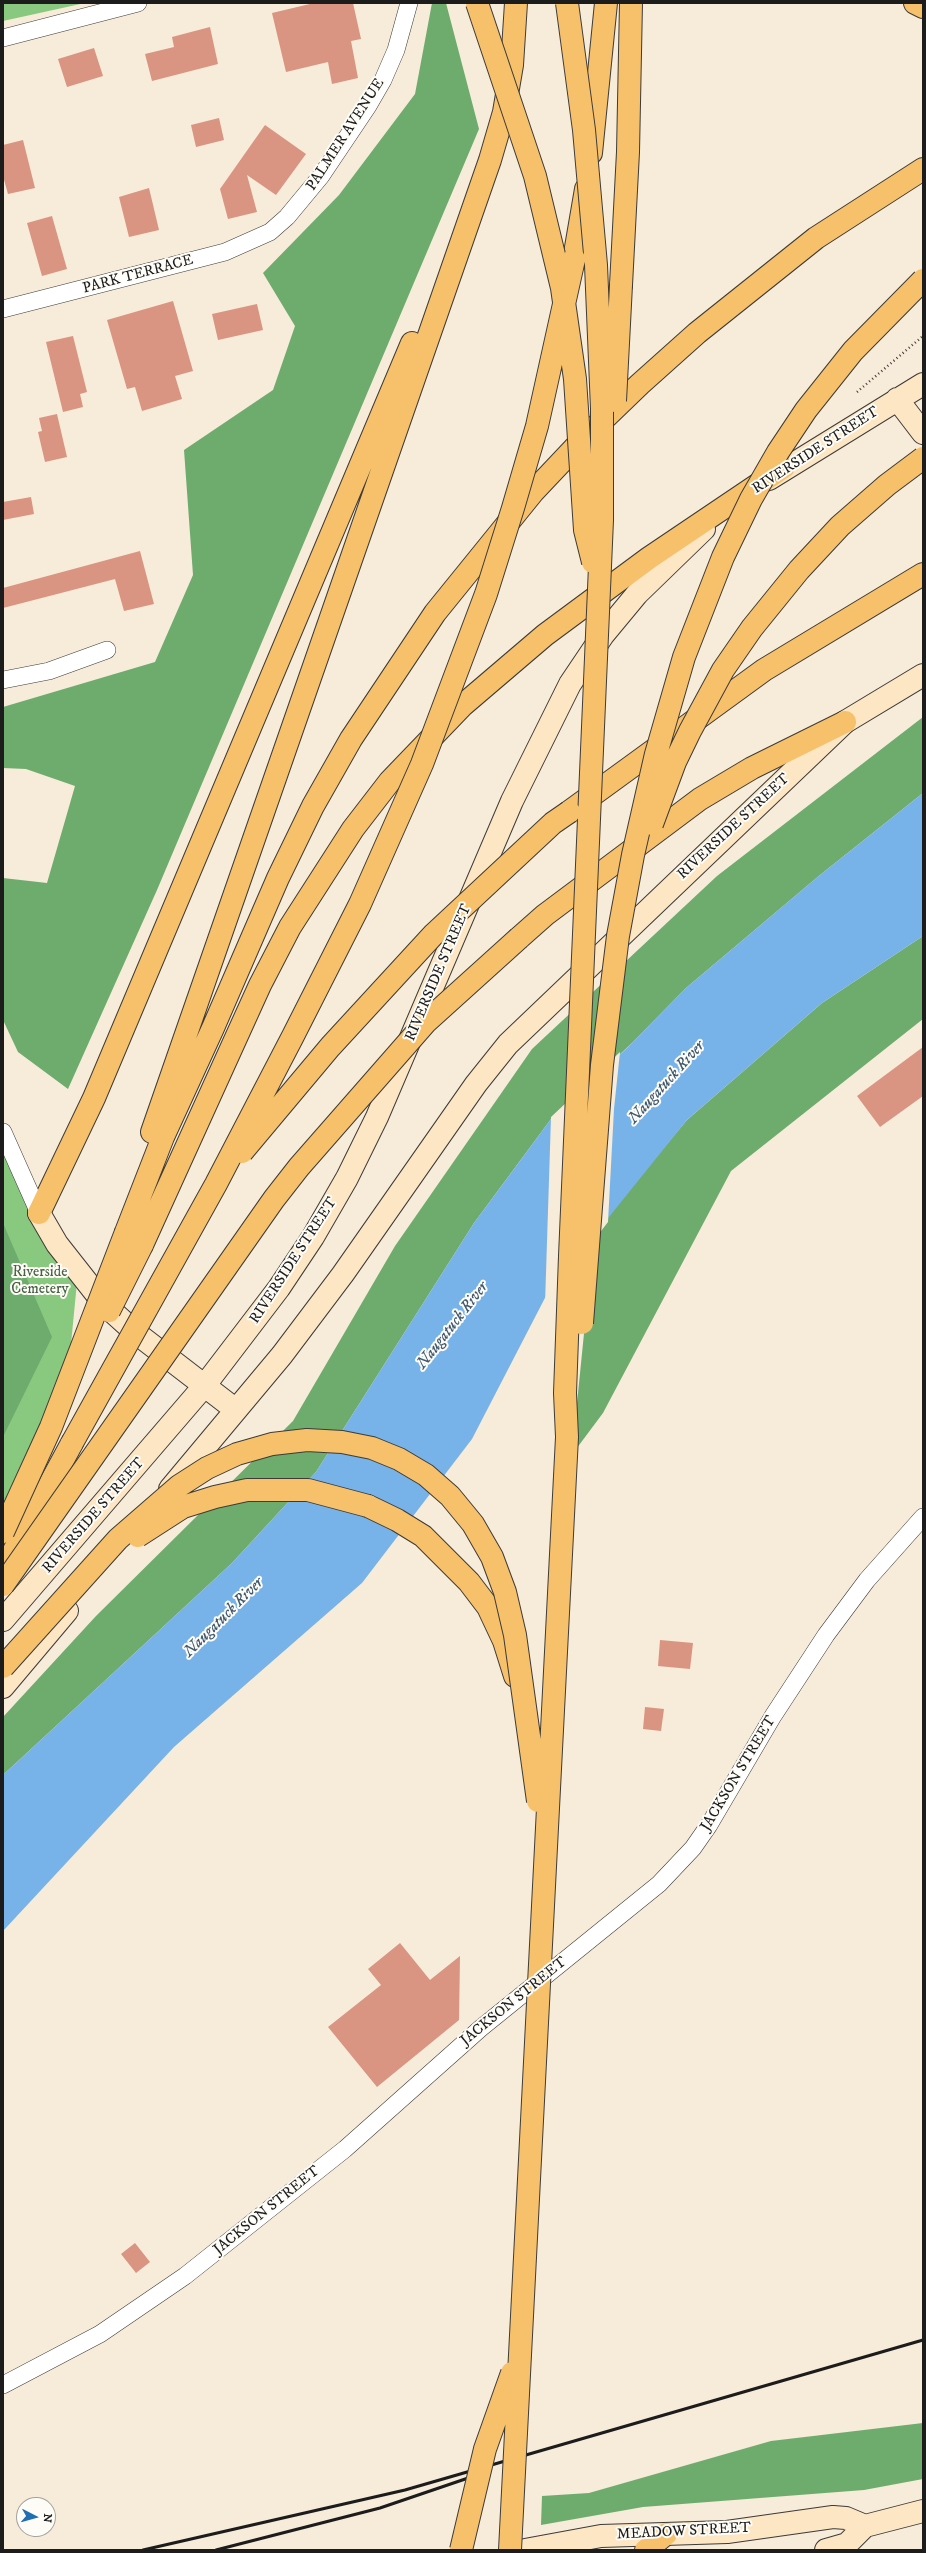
<!DOCTYPE html>
<html>
<head>
<meta charset="utf-8">
<style>
  body { margin:0 }
  #map { position:relative; width:926px; height:2553px; overflow:hidden; background:#f7ebd9; font-family:"IM FELL DW Pica",serif }
  canvas { display:block }
  .frame { position:absolute; inset:0; border:4px solid #1c1c1c; pointer-events:none }
  .north { position:absolute; left:16px; top:2497px; width:40px; height:40px; box-sizing:border-box; background:#fdfcf7; border:1px solid #a3a29f; border-radius:50%; rotate:96deg; font-size:11px; font-weight:700; line-height:16px; text-align:center; color:#1c1c1c }
  .north::after { content:''; display:block; margin:auto; width:14px; height:18px; background:#1f6fb2; clip-path:polygon(50% 0,100% 100%,50% 72%,0 100%) }
</style>
</head>
<body>
<div id="map">
<canvas width="926" height="2553"></canvas>
<div class="frame"></div>
<div class="north">N</div>
</div>
<script>
const c = document.querySelector('canvas').getContext('2d');
c.lineJoin = 'round';
function paint(path, color) { c.fillStyle = color; c.fill(path, 'evenodd'); }
const poly = rows => new Path2D(rows.map(r => 'M' + r).join(''));
function stroke(path, color, width, dash) { c.strokeStyle = color; c.lineWidth = width; c.lineCap = dash ? 'butt' : 'round'; c.setLineDash(dash || []); c.stroke(path); }
function drawText(font, color, halo, rows, align = 'center') {
  c.font = font + ' "IM FELL DW Pica",serif'; c.lineWidth = 4; c.setLineDash([]); c.textBaseline = 'middle'; c.strokeStyle = halo; c.fillStyle = color; for (const [text, x, y, turn = 0] of rows) {
    c.save(); c.translate(x, y); c.rotate((+turn || 0) * Math.PI / 180); c.textAlign = isNaN(turn) ? turn : align; if (halo) c.strokeText(text, 0, 0); c.fillText(text, 0, 0); c.restore();
  }
}
const green = poly([
  [3,3,85,3,3,21],
  [3,1130,78,1272,71,1344,43,1445,3,1532]
]);
const forest = poly([
  [432,3,446,3,479,129,157,890,68,1089,18,1052,3,1020,3,878,47,883,75,786,26,769,3,768,3,707,155,662,193,575,184,450,273,390,295,326,263,273,339,195,415,94],
  [923,717,923,793,820,875,686,988,633,1042,551,1119,474,1223,316,1472,232,1563,3,1775,3,1717,96,1616,293,1421,395,1246,532,1049,717,876],
  [923,936,923,1019,731,1171,603,1413,559,1472,577,1403,590,1274,591,1235,687,1120,822,1003],
  [3,1223,52,1337,3,1437],
  [923,2423,923,2479,864,2490,643,2507,541,2525,542,2496,589,2493,771,2441]
]);
const water = poly([
  [923,793,923,936,822,1003,687,1120,547,1294,472,1439,362,1583,174,1747,3,1931,3,1775,232,1563,316,1472,474,1223,551,1119,627,1048,686,988,820,875]
]);
const pier = poly([
  [620,1052,614,1109,608,1222,545,1304,551,1117]
]);
const building = poly([
  [314,3,353,3,361,39,351,41,358,78,332,84,328,62,286,72,272,13],
  [210,27,218,64,152,81,145,54,174,47,172,37],
  [94,48,103,76,67,87,58,59],
  [219,118,224,140,196,147,191,125],
  [265,125,306,154,276,195,247,175,257,212,228,219,220,189],
  [23,140,35,188,8,194,3,176,3,145],
  [149,188,159,230,129,237,119,197],
  [52,216,67,269,42,276,27,223],
  [173,301,193,371,175,376,182,399,142,411,135,387,127,389,107,320],
  [257,304,263,330,218,340,212,314],
  [73,336,87,392,80,394,83,407,63,412,46,342],
  [57,414,67,457,45,462,38,432,42,431,39,418],
  [31,497,34,514,3,520,3,502],
  [140,551,154,604,124,611,115,579,3,608,3,588],
  [923,1047,923,1096,880,1127,857,1096],
  [660,1640,693,1643,690,1669,658,1666],
  [645,1707,664,1709,661,1731,643,1729],
  [400,1943,430,1980,460,1956,459,2020,377,2087,328,2027,381,1985,368,1969],
  [135,2243,150,2262,136,2273,121,2254]
]);
const path = poly([
  [857,392,923,336]
]);
const street = poly([
  [3,38,138,3],
  [3,309,225,252,270,232,287,217,321,176,368,106,383,80,396,50,409,3],
  [3,680,49,671,107,650],
  [3,1132,39,1213],
  [3,2385,100,2334,185,2276,345,2149,481,2028,659,1884,693,1848,709,1825,773,1716,826,1635,867,1580,923,1517]
]);
const secondary = poly([
  [897,399,923,433],
  [769,479,923,384],
  [39,1213,57,1244,105,1305,136,1333,236,1410],
  [170,1489,282,1355,343,1274,476,1084,508,1044,845,722,923,675],
  [3,1620,205,1385,279,1288,313,1237,347,1178,377,1117,512,801,570,684,603,635,637,594,704,529],
  [3,1687,67,1611],
  [525,2550,601,2536,727,2532,833,2517,846,2518,865,2526,923,2511],
  [826,2550,847,2544,865,2526]
]);
const highway = poly([
  [915,3,923,7],
  [591,153,606,3],
  [574,259,586,189],
  [621,285,628,152,631,3],
  [569,812,764,670,923,574],
  [519,938,545,915,700,799,752,768,845,722],
  [152,1132,490,160,504,112,512,65,516,3],
  [39,1213,94,1098,412,343],
  [126,1232,163,1137,213,1028,278,878,313,806,351,739,435,613,533,492,584,438,640,384,697,333,816,238,923,169],
  [142,1245,260,985,290,927,353,829,390,781,463,705,545,635,649,558,784,467],
  [368,1506,397,1520,423,1536,469,1582,488,1607,504,1641,515,1676],
  [3,1571,72,1443],
  [646,2550,666,2534]
]);
const rail = poly([
  [143,2550,405,2490,923,2340],
  [216,2550,380,2508,477,2475]
]);
const highwayBridge = poly([
  [477,3,535,176,562,288,575,379,585,530,593,562],
  [615,401,621,285],
  [652,824,675,762,690,731,723,670,752,628,799,570,840,526,887,485,923,458],
  [242,1152,330,1047,434,934,553,823,569,812],
  [109,1311,142,1245],
  [582,1323,602,1065,618,936,633,855,656,754,684,657,723,557,751,499,778,452,806,410,853,351,923,280],
  [72,1443,216,1184,293,1036,360,904,422,764,486,594,513,508,537,426,574,259],
  [3,1532,51,1427,126,1232],
  [138,1536,183,1507,215,1497,247,1490,308,1490,368,1506],
  [3,1585,274,1199,299,1167,426,1022,519,938],
  [3,1667,118,1539,179,1486,207,1468,237,1454,272,1444,307,1440,342,1442,372,1448,399,1459,426,1475,450,1496,473,1524,492,1557,505,1592,515,1635,538,1801],
  [461,2550,485,2449,512,2373],
  [510,2550,567,1437,565,1393,570,1256,602,520,602,409,596,265,584,130,567,3]
]);
const streetNames = [
  ["PALMER AVENUE",346,135,-57],
  ["PARK TERRACE",138,275,-15],
  ["RIVERSIDE STREET",816,451,-33],
  ["RIVERSIDE STREET",734,827,-43],
  ["RIVERSIDE STREET",439,973,-67],
  ["RIVERSIDE STREET",294,1261,-57],
  ["RIVERSIDE STREET",94,1516,-49],
  ["JACKSON STREET",739,1774,-59],
  ["JACKSON STREET",514,2002,-39],
  ["JACKSON STREET",267,2211,-39],
  ["MEADOW STREET",684,2532,-3]
];
const parkNames = [
  ["Riverside",40,1273],
  ["Cemetery",40,1290]
];
const waterNames = [
  ["Naugatuck River",667,1083,-48],
  ["Naugatuck River",453,1326,-52],
  ["Naugatuck River",224,1618,-45]
];
paint(green, '#89c87f');
paint(forest, '#6eac6e');
paint(water, '#77b3e9');
paint(pier, '#f7ebd9');
paint(building, '#da9482');
stroke(street, '#3d3b38', 18);
stroke(secondary, '#3d3b38', 24);
stroke(highway, '#3d3b38', 24);
stroke(path, '#3d3b38', 2.5, [1, 3]);
stroke(street, '#fff', 17);
stroke(secondary, '#fce6c4', 22);
stroke(highway, '#f7c06b', 22);
stroke(rail, '#1c1c1c', 3);
stroke(highwayBridge, '#3d3b38', 24, []);
stroke(highwayBridge, '#f7c06b', 22);
drawText('15px', '#1c1c1c', '#fdfcf7', streetNames);
drawText('15px', '#486144', '#fdfcf7', parkNames);
drawText('italic 16px', '#40586e', '#fdfcf7', waterNames);
</script>
</body>
</html>
